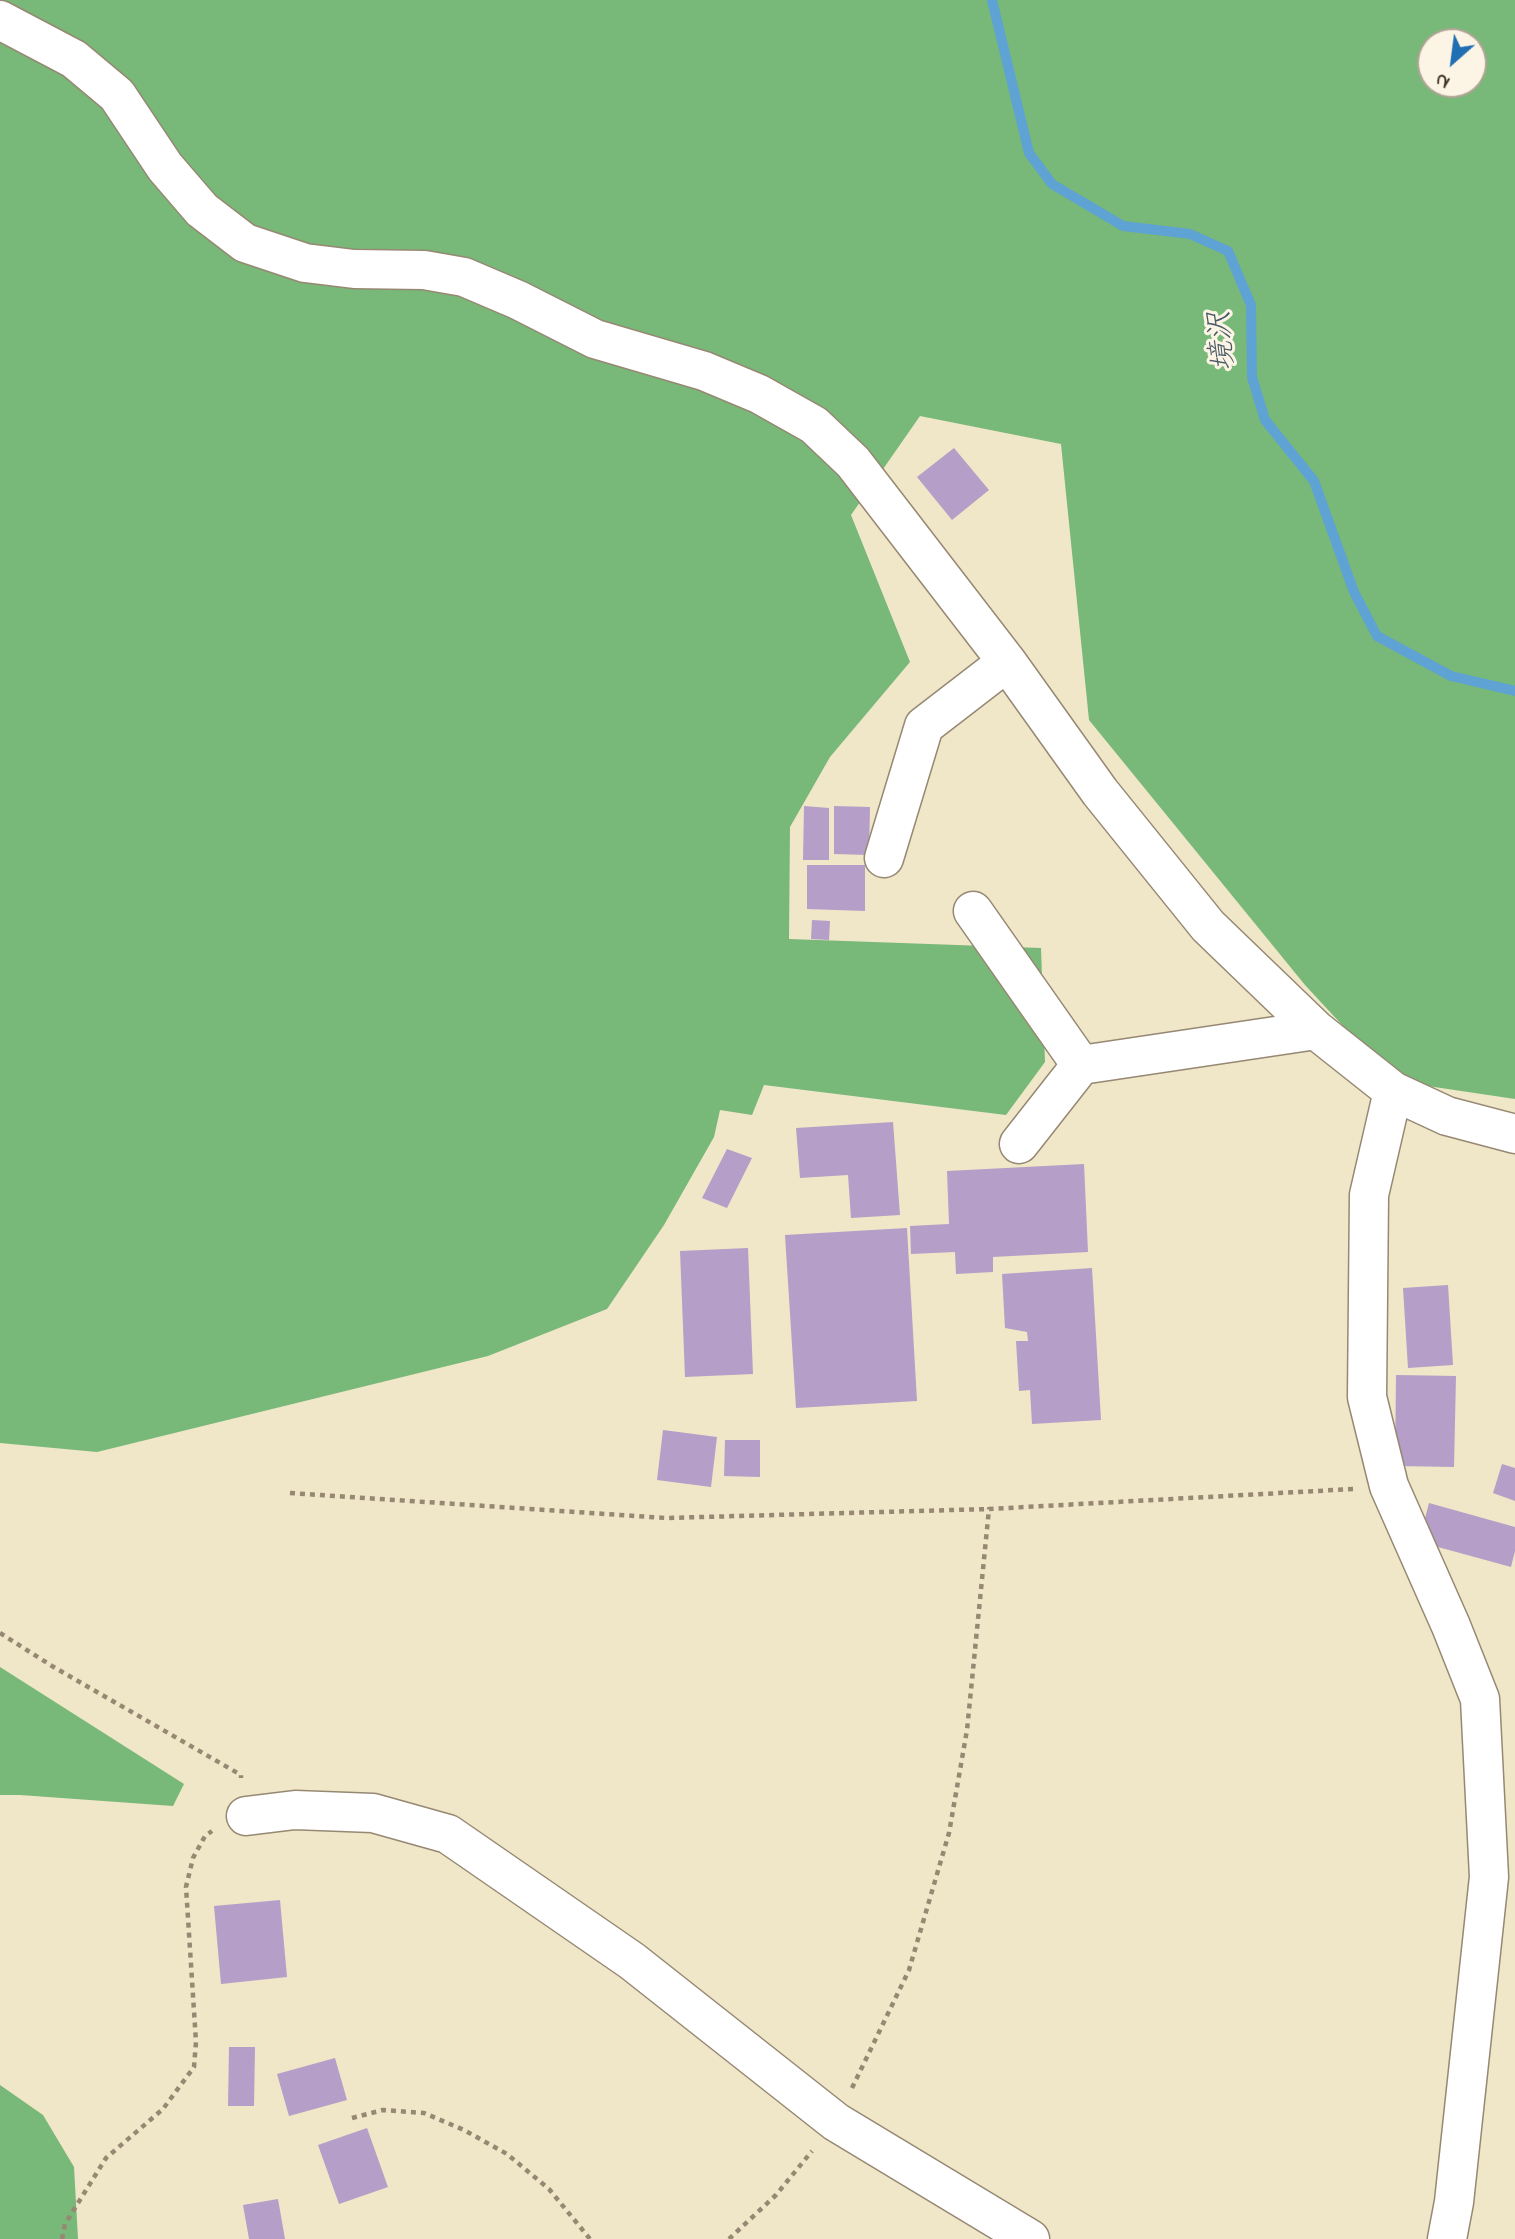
<!DOCTYPE html>
<html>
<head>
<meta charset="utf-8">
<style>
  body { margin:0 }
  #map { position:relative; width:1515px; height:2239px; overflow:hidden; background:#f0e6c8; font-family:"Indie Flower",sans-serif }
  canvas { display:block }
  .north { position:absolute; left:1417px; top:28px; width:70px; height:70px; box-sizing:border-box; background:#fcf5e5; border:2px solid #afa495; border-radius:50%; rotate:208deg; font-size:19px; font-weight:700; line-height:28px; text-align:center; color:#3b2a1e }
  .north::after { content:''; display:block; margin:auto; width:24px; height:32px; background:#1f6fb2; clip-path:polygon(50% 0,100% 100%,50% 72%,0 100%) }
</style>
</head>
<body>
<div id="map">
<canvas width="1515" height="2239"></canvas>
<div class="north">N</div>
</div>
<script>
const c = document.querySelector('canvas').getContext('2d');
c.lineJoin = 'round';
function paint(path, color) { c.fillStyle = color; c.fill(path, 'evenodd'); }
const poly = rows => new Path2D(rows.map(r => 'M' + r).join(''));
function stroke(path, color, width, dash) { c.strokeStyle = color; c.lineWidth = width; c.lineCap = dash ? 'butt' : 'round'; c.setLineDash(dash || []); c.stroke(path); }
function drawText(font, color, halo, rows, align = 'center') {
  c.font = font + ' "Indie Flower","Klee One",sans-serif'; c.lineWidth = 6; c.setLineDash([]); c.textBaseline = 'middle'; c.strokeStyle = halo; c.fillStyle = color; for (const [text, x, y, turn = 0] of rows) {
    c.save(); c.translate(x, y); c.rotate((+turn || 0) * Math.PI / 180); c.textAlign = isNaN(turn) ? turn : align; if (halo) c.strokeText(text, 0, 0); c.fillText(text, 0, 0); c.restore();
  }
}
const forest = poly([
  [0,0,1515,0,1515,1099,1394,1081,1305,985,1089,720,1061,444,920,416,851,515,910,662,830,757,790,827,789,939,1041,948,1045,1062,1006,1115,764,1085,752,1115,720,1110,714,1137,664,1225,607,1309,488,1356,97,1452,0,1443],
  [1431,42,1473,42,1473,84,1431,84],
  [0,1667,184,1784,173,1806,20,1795,0,1795],
  [0,2085,43,2115,74,2167,78,2239,0,2239]
]);
const stream = poly([
  [992,0,1029,153,1052,184,1123,226,1190,234,1228,251,1251,305,1252,377,1265,420,1314,481,1354,592,1377,636,1451,676,1515,691]
]);
const building = poly([
  [954,448,989,490,952,520,917,477],
  [804,806,829,808,829,860,803,860],
  [834,806,870,807,869,855,834,854],
  [807,865,865,865,865,911,807,909],
  [812,920,830,921,829,940,811,939],
  [893,1122,900,1215,851,1218,848,1175,800,1178,796,1128],
  [727,1149,752,1158,727,1208,702,1198],
  [1084,1164,1088,1252,993,1257,993,1272,956,1274,955,1252,911,1254,910,1226,949,1224,947,1171],
  [907,1228,917,1401,796,1408,785,1235],
  [748,1248,753,1374,685,1377,680,1251],
  [1092,1268,1101,1420,1032,1424,1030,1390,1019,1391,1016,1341,1028,1341,1027,1332,1005,1328,1002,1274],
  [1448,1285,1453,1365,1408,1368,1403,1288],
  [1396,1375,1456,1376,1454,1467,1395,1466],
  [663,1430,717,1437,711,1487,657,1480],
  [725,1440,760,1440,760,1477,724,1476],
  [1502,1464,1515,1468,1515,1501,1493,1493],
  [1429,1503,1515,1527,1515,1551,1511,1567,1427,1544,1421,1534],
  [280,1900,287,1977,221,1984,214,1906],
  [229,2047,255,2047,254,2106,228,2106],
  [335,2058,347,2100,289,2116,277,2074],
  [367,2128,388,2187,339,2204,318,2145],
  [278,2199,285,2239,249,2239,243,2205]
]);
const path = poly([
  [290,1493,666,1518,989,1509],
  [0,1633,52,1666,241,1775,241,1778],
  [852,2088,909,1970,949,1833,967,1730,989,1509,1353,1489],
  [352,2118,383,2110,424,2113,464,2130,507,2154,549,2189,590,2239],
  [62,2239,65,2224,106,2158,163,2109,194,2067,196,2042,186,1887,193,1858,205,1836,212,1831],
  [729,2239,776,2195,812,2151]
]);
const minor = poly([
  [0,20,74,59,117,95,165,167,202,210,245,243,305,263,354,269,424,270,464,277,518,300,595,339,704,371,759,394,814,425,853,462,1007,662,1100,792,1208,926,1316,1030,1393,1091,1447,1116,1515,1134],
  [884,858,924,726,1007,662],
  [973,911,1081,1065,1316,1030],
  [1393,1091,1369,1195,1367,1397,1389,1486,1451,1626,1480,1699,1489,1877,1454,2202,1447,2239],
  [1019,1144,1081,1065],
  [246,1816,295,1810,373,1813,448,1834,632,1961,836,2122,1030,2239]
]);
const waterNames = [
  ["境沢",1225,341,-95]
];
paint(forest, '#78b878');
stroke(stream, '#5ea3d4', 10);
paint(building, '#b59ec7');
stroke(minor, '#968873', 41);
stroke(path, '#968873', 4.5, [5, 5]);
stroke(minor, '#fff', 38);
drawText('italic 30px', '#495a67', '#fcf5e5', waterNames);
</script>
</body>
</html>
